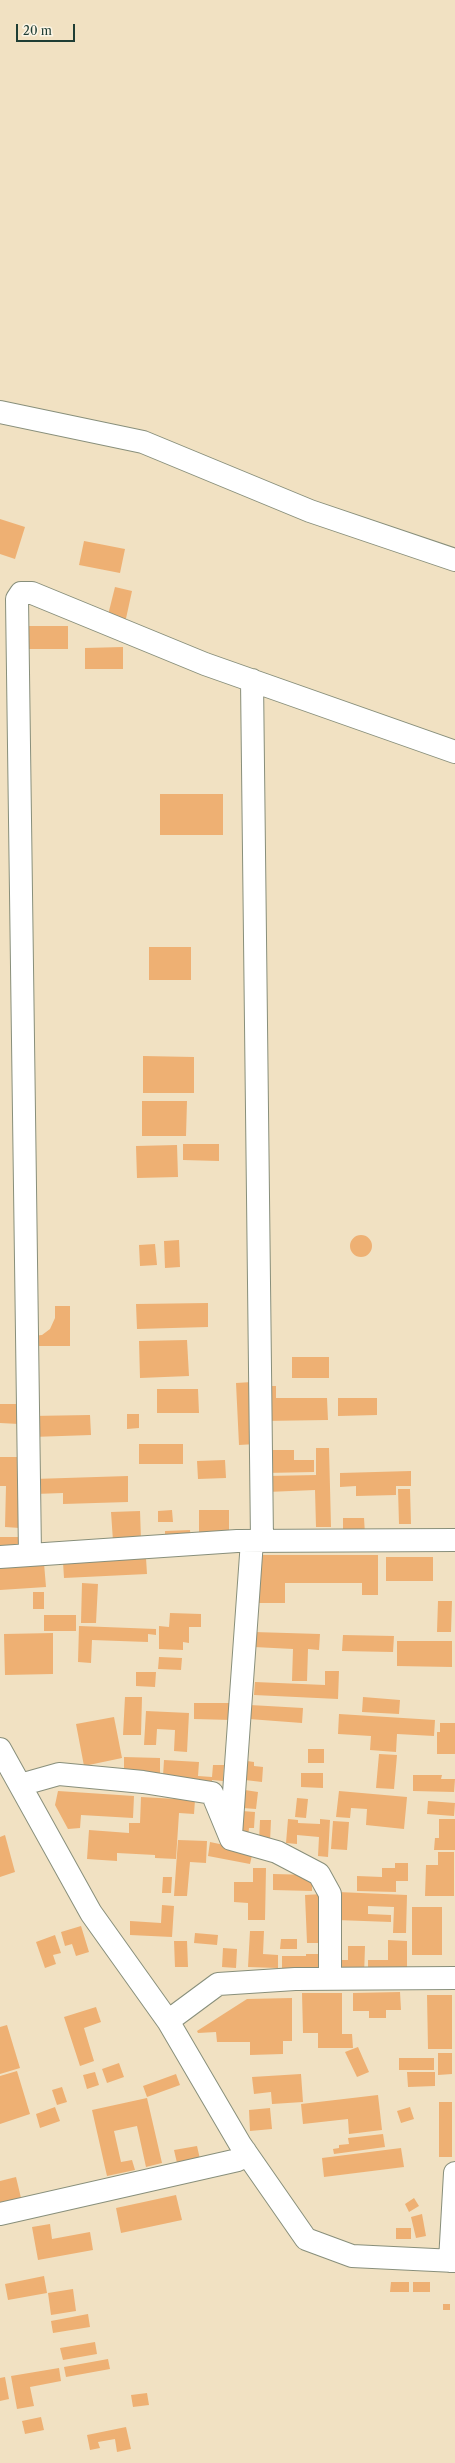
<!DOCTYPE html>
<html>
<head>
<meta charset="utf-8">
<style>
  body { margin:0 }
  #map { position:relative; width:455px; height:2463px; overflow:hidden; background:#f1e1c2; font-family:"Libre Caslon Text",serif }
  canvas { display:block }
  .scale { position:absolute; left:16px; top:24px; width:59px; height:18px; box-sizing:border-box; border:2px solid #1f3d34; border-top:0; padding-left:5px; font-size:12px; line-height:14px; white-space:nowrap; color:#1f3d34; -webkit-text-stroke:3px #fcf5e5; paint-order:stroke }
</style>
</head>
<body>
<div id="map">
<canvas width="455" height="2463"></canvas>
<div class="scale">20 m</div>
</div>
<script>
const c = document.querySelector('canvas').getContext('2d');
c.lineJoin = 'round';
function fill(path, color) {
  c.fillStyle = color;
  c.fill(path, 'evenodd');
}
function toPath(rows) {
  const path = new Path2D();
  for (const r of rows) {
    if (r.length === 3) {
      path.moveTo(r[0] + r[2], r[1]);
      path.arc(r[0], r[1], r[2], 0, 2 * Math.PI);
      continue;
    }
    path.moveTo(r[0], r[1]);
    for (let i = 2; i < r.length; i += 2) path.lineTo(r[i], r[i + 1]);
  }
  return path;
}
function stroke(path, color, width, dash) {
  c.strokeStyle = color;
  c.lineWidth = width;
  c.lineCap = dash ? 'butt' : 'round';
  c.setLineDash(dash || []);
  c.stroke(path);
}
fill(toPath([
  [0,519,25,527,15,559,0,554],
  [84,541,125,549,120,573,79,565],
  [115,587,132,591,125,623,107,619],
  [25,626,68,626,68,649,25,649],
  [123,647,123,669,85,669,85,648],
  [160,794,223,794,223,835,160,835],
  [149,947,191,947,191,980,149,980],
  [143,1056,194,1057,194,1093,143,1093],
  [142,1101,187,1101,186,1136,142,1136],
  [183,1144,219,1144,219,1161,183,1160],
  [177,1145,178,1177,137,1178,136,1146],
  [361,1246,11],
  [179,1240,180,1267,165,1268,164,1241],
  [155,1244,157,1265,140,1266,139,1245],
  [208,1303,208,1327,137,1329,136,1304],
  [55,1306,70,1306,70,1346,32,1346,32,1336,42,1335,50,1329,55,1318],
  [187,1340,189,1376,140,1378,139,1341],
  [292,1357,329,1357,329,1378,292,1378],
  [252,1382,256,1444,239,1445,236,1383],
  [262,1386,276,1386,276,1398,327,1398,328,1420,262,1421],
  [157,1389,198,1389,199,1413,157,1413],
  [338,1398,377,1398,377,1415,338,1416],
  [0,1404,20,1404,19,1424,0,1423],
  [127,1414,139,1414,139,1428,127,1429],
  [90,1415,91,1435,32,1437,31,1416],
  [139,1444,183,1444,183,1464,139,1464],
  [316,1448,329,1448,331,1527,316,1527,315,1490,267,1492,267,1476,316,1475],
  [266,1450,294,1450,294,1460,314,1460,314,1472,266,1473],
  [0,1457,21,1457,20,1528,5,1527,6,1486,0,1486],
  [225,1460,226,1478,198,1479,197,1461],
  [411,1471,411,1486,396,1486,396,1495,356,1496,356,1486,340,1487,340,1473],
  [128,1476,128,1502,63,1504,63,1493,35,1494,34,1479],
  [398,1489,410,1489,411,1524,399,1524],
  [172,1510,173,1522,158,1522,158,1511],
  [199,1510,229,1510,229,1535,199,1535],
  [140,1511,141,1540,113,1541,111,1512],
  [343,1518,364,1518,365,1534,343,1535],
  [190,1530,191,1542,165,1543,165,1531],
  [0,1537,20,1537,20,1552,0,1552],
  [259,1555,378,1555,378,1595,362,1595,362,1583,285,1583,285,1603,259,1603],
  [386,1557,433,1557,433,1581,386,1581],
  [146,1558,147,1574,64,1578,63,1562],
  [44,1563,46,1587,0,1590,0,1566],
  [82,1583,98,1584,96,1623,81,1623],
  [33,1592,44,1592,44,1609,33,1609],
  [438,1601,452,1601,451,1632,437,1632],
  [170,1613,201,1614,201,1627,189,1627,189,1643,183,1642,183,1650,159,1649,159,1626,169,1627],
  [44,1615,76,1615,76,1631,44,1631],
  [79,1626,156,1629,156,1635,148,1634,148,1642,92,1640,91,1663,78,1662],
  [254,1632,320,1634,319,1650,308,1649,307,1681,292,1681,293,1649,254,1647],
  [53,1633,53,1674,5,1675,4,1634],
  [343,1635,394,1636,393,1652,342,1651],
  [397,1641,452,1641,452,1667,397,1666],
  [159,1657,182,1658,181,1670,158,1669],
  [325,1671,339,1671,338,1699,254,1695,255,1682,325,1685],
  [136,1672,156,1672,155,1687,136,1686],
  [125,1697,142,1697,141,1735,123,1735],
  [363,1697,400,1700,399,1714,362,1712],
  [194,1703,232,1703,232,1720,194,1719],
  [250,1705,303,1708,302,1723,249,1719],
  [146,1711,189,1713,187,1752,174,1751,175,1730,157,1729,156,1745,144,1745],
  [339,1714,435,1720,434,1736,397,1734,396,1752,370,1750,371,1736,338,1734],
  [114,1717,122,1758,84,1766,76,1724],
  [440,1723,455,1723,455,1754,437,1754,437,1732,440,1732],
  [308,1749,324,1749,324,1763,308,1763],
  [379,1754,397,1755,394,1789,376,1788],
  [124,1757,160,1758,160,1776,124,1775],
  [164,1760,199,1762,198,1776,212,1777,213,1765,224,1765,223,1781,212,1780,212,1783,163,1776],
  [247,1761,254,1762,254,1766,263,1767,262,1782,245,1780],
  [301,1773,323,1773,323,1788,301,1787],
  [413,1775,442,1775,441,1779,455,1779,454,1792,413,1791],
  [245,1790,258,1792,256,1809,243,1808],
  [58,1791,134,1796,133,1818,81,1815,80,1828,68,1829,55,1805],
  [339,1791,407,1797,404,1829,366,1825,367,1809,351,1808,350,1818,336,1817],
  [141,1797,195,1800,194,1814,179,1813,176,1859,155,1858,155,1855,117,1853,117,1861,87,1859,89,1830,129,1833,129,1823,140,1823],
  [297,1798,308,1799,306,1818,295,1817],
  [428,1801,455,1803,454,1816,427,1814],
  [242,1811,255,1812,254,1828,249,1828,248,1837,240,1836],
  [288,1819,298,1820,298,1823,320,1824,320,1819,330,1820,328,1857,318,1856,319,1837,297,1835,297,1844,286,1843],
  [439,1819,455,1819,455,1850,434,1850,435,1838,439,1838],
  [260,1820,271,1820,270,1842,259,1841],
  [333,1821,349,1822,347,1850,331,1849],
  [5,1835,15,1872,0,1877,0,1837],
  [178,1840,207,1841,206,1863,190,1862,187,1896,174,1896],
  [210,1842,253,1851,250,1864,208,1856],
  [438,1852,454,1852,454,1896,425,1896,426,1865,438,1865],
  [395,1863,408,1863,408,1881,396,1881,396,1892,357,1891,357,1876,382,1877,382,1868,395,1868],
  [253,1868,266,1868,265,1920,248,1920,248,1903,234,1902,234,1882,253,1882],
  [273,1874,312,1875,312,1891,273,1890],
  [163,1877,172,1877,171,1893,162,1893],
  [338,1892,407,1895,406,1933,393,1933,394,1907,368,1906,368,1914,391,1915,391,1922,337,1920],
  [323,1894,324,1943,307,1943,305,1895],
  [162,1905,174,1906,172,1937,130,1935,130,1921,161,1923],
  [412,1907,442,1907,442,1955,412,1955],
  [81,1926,89,1952,76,1956,72,1944,65,1946,61,1932],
  [250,1931,264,1931,263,1954,278,1955,278,1968,248,1967],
  [195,1933,218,1935,217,1945,194,1943],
  [55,1935,61,1953,53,1955,56,1964,45,1968,36,1942],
  [281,1939,297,1939,297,1949,280,1949],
  [388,1940,407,1941,407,1970,368,1970,368,1960,388,1960],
  [174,1941,187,1941,188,1967,175,1967],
  [348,1946,365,1946,364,1976,339,1975,339,1960,348,1960],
  [223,1948,237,1949,236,1968,222,1967],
  [306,1954,323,1954,322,1969,282,1968,282,1956,306,1956],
  [400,1992,401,2010,386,2010,386,2018,369,2018,369,2011,353,2011,353,1993],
  [302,1993,342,1993,342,2034,352,2034,353,2048,318,2048,318,2033,303,2033],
  [427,1995,452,1995,452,2049,428,2049],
  [292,1998,292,2041,283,2041,283,2054,250,2055,250,2042,217,2042,216,2032,198,2033,197,2031,247,1999],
  [96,2007,101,2022,84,2028,94,2061,80,2066,64,2017],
  [7,2025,20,2068,0,2074,0,2027],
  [358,2047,369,2072,357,2077,345,2052],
  [438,2053,452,2053,452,2074,438,2075],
  [399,2058,434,2058,434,2070,399,2070],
  [119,2063,124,2077,107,2083,102,2069],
  [17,2071,30,2114,0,2124,0,2076],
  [95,2072,99,2085,87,2089,83,2075],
  [407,2072,435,2072,435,2086,408,2087],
  [176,2074,180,2085,147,2097,143,2086],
  [301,2074,303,2102,272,2104,271,2092,254,2094,252,2077],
  [62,2087,67,2102,57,2105,52,2090],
  [378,2095,382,2130,349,2134,348,2119,303,2124,301,2104],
  [147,2098,162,2163,146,2167,137,2126,114,2131,121,2162,132,2160,135,2170,107,2176,92,2110],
  [439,2102,452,2102,452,2157,439,2157],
  [55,2107,60,2121,40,2128,36,2114],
  [410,2107,414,2119,401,2123,397,2111],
  [270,2108,272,2129,250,2131,249,2110],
  [383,2134,385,2147,334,2154,333,2149,339,2148,339,2145,349,2144,348,2138],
  [197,2146,200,2159,177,2163,174,2150],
  [401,2148,404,2167,324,2177,322,2158],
  [16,2177,21,2198,0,2203,0,2181],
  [176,2195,182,2220,121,2233,116,2208],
  [414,2198,419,2206,409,2212,405,2204],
  [422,2214,426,2236,416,2238,411,2217],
  [50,2224,52,2239,90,2232,93,2250,38,2260,32,2227],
  [396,2228,411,2228,411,2239,396,2239],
  [44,2276,47,2293,8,2300,5,2284],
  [391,2282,409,2282,409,2292,390,2292],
  [413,2282,430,2282,430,2292,413,2292],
  [73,2289,76,2311,51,2315,48,2293],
  [443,2304,450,2304,450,2310,443,2310],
  [88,2314,90,2327,53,2333,51,2321],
  [95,2342,97,2354,63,2360,60,2348],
  [108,2359,110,2369,66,2377,64,2367],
  [59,2368,61,2381,30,2387,34,2406,17,2409,11,2376],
  [5,2377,9,2399,0,2401,0,2378],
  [147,2393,149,2405,133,2407,131,2395],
  [41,2417,44,2430,25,2434,22,2421],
  [126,2427,131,2449,117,2452,115,2439,98,2442,100,2448,90,2450,87,2435]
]), '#eeb073');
const minor = toPath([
  [0,412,143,442,310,511,455,560],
  [252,680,262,1541],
  [30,1555,17,599,21,593,32,593,205,664,455,752],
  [0,1557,237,1541,455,1540],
  [0,1749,91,1913,168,2021,240,2144,306,2239,352,2256,455,2261],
  [20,1785,59,1774,143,1782,212,1793,231,1839,277,1852,319,1874,330,1894,330,1979],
  [231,1835,252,1541],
  [168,2021,218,1984,295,1979,455,1978],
  [0,2214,238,2160,245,2151],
  [450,2261,455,2173]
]);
stroke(minor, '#888f7b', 24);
stroke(minor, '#fff', 22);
</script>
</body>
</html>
